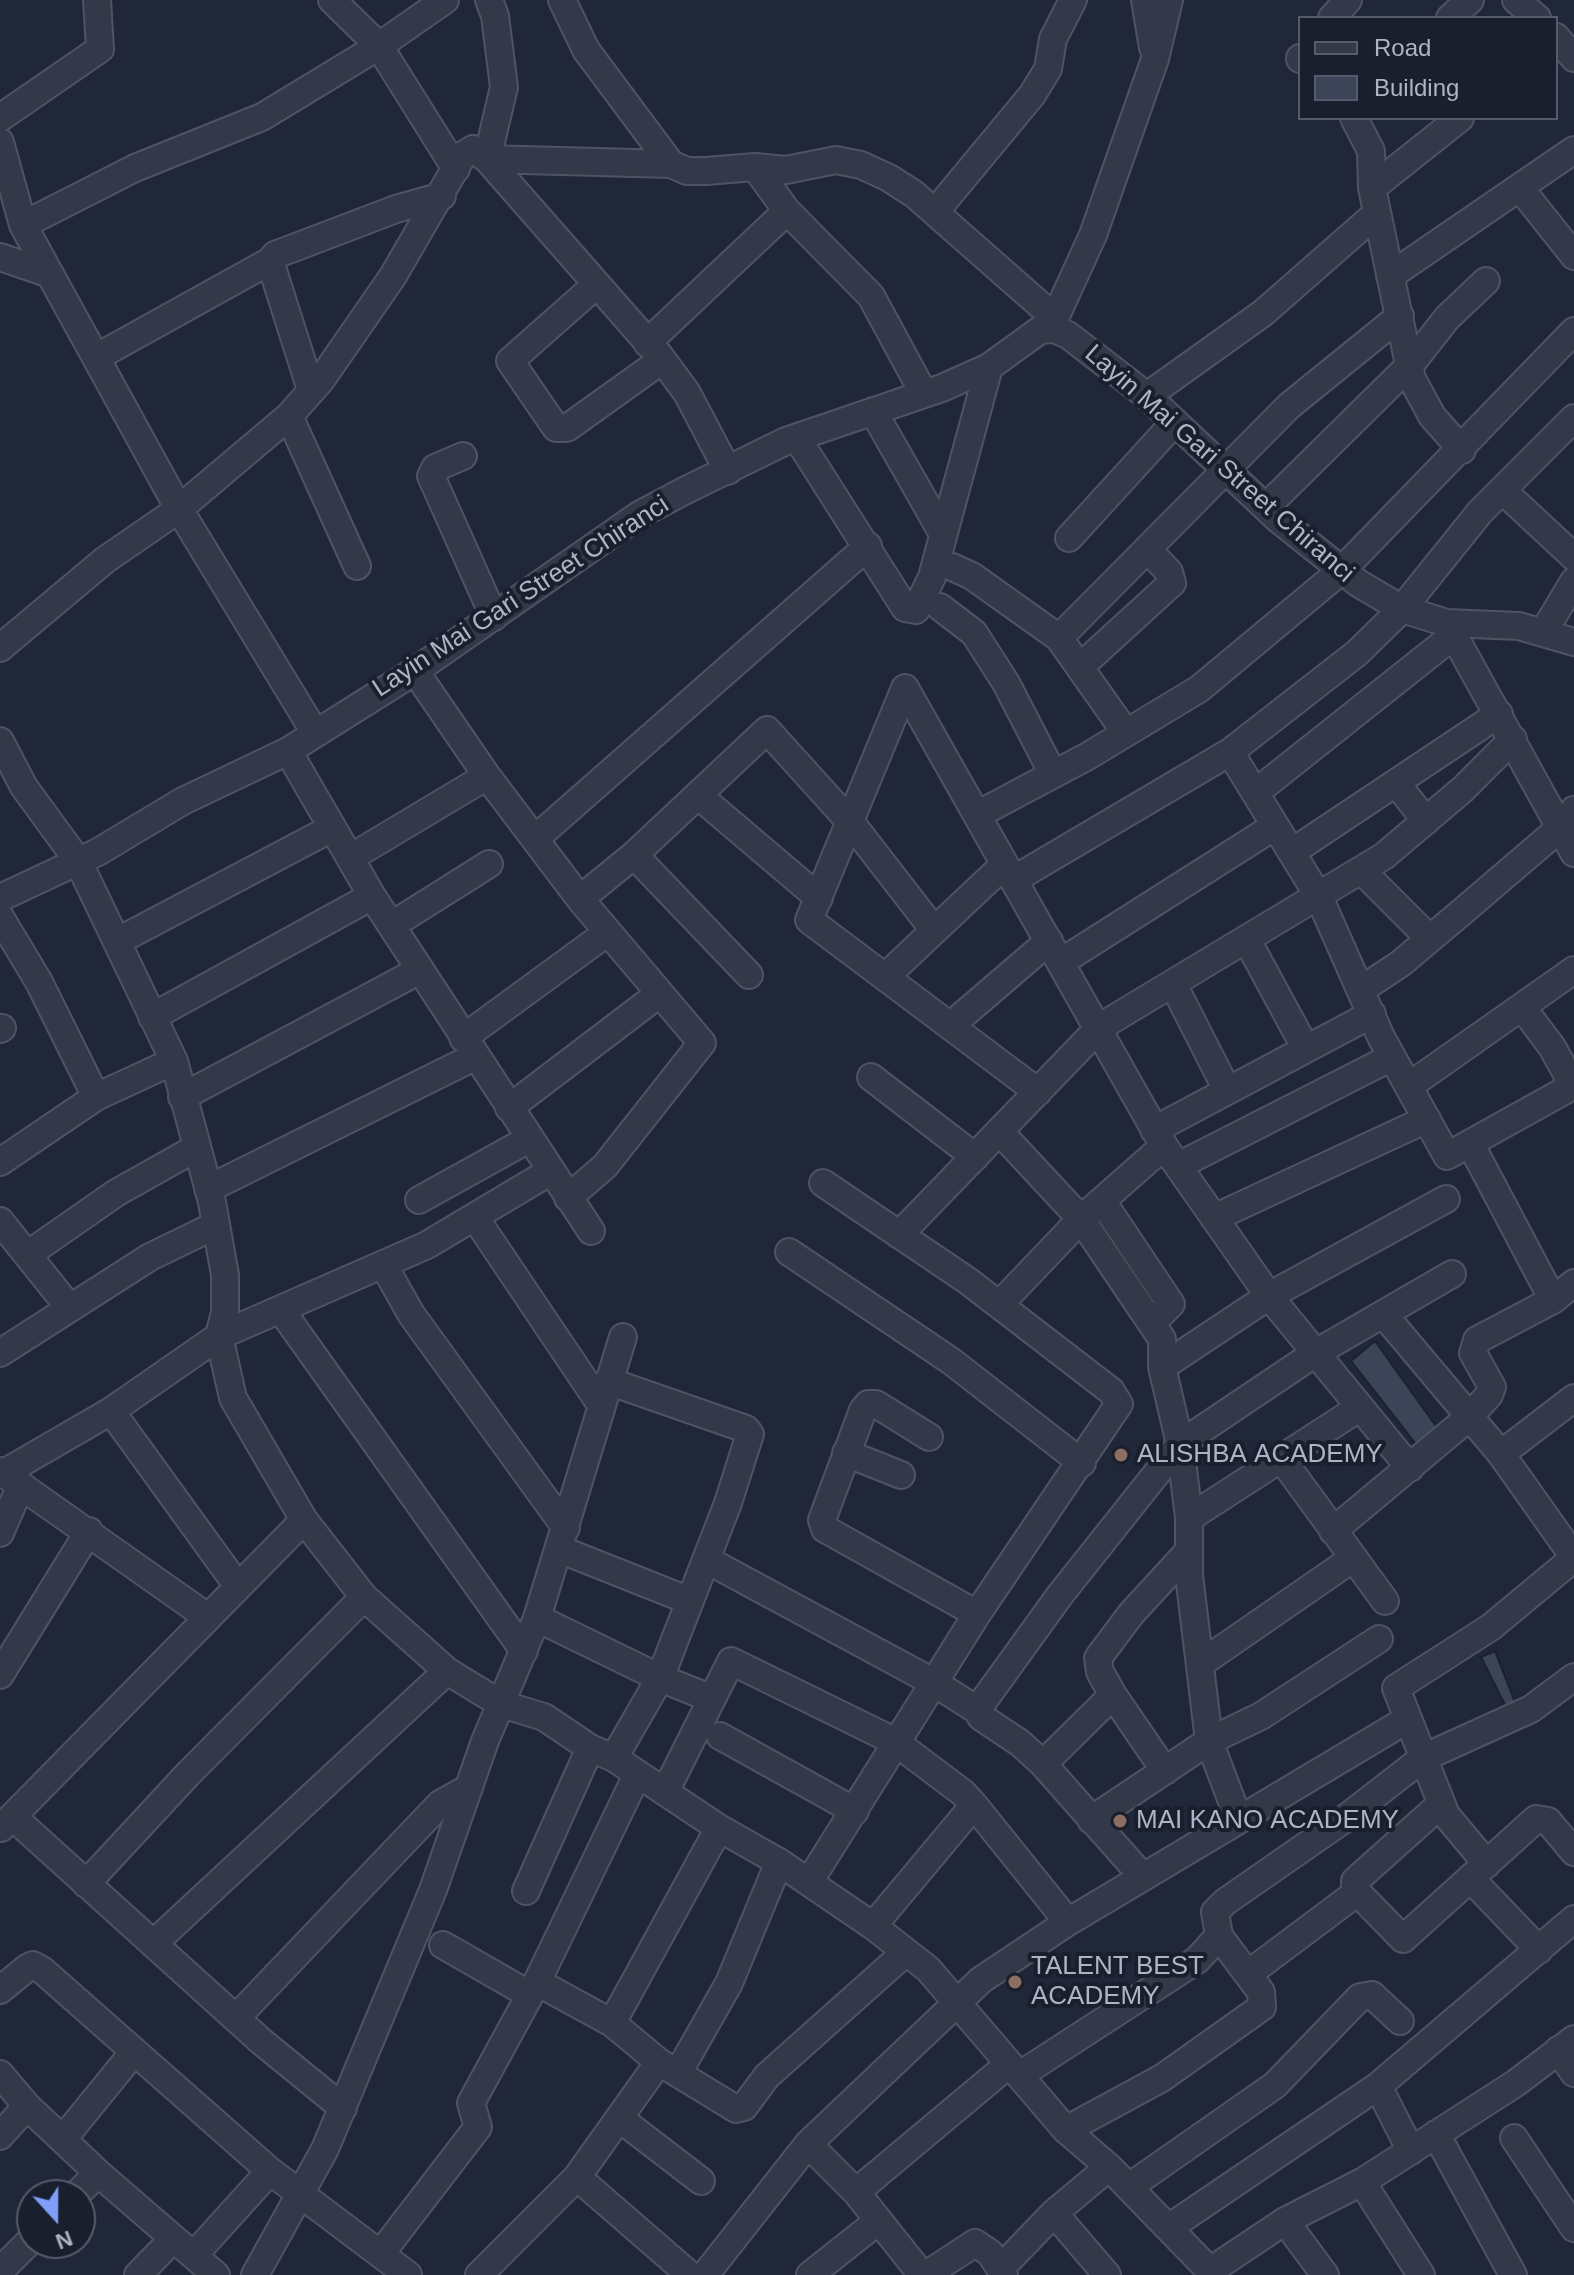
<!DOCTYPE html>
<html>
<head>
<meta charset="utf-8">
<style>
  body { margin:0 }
  #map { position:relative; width:1574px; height:2275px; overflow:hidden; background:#202738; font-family:Arial,sans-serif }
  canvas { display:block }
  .legend { position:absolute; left:1298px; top:16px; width:260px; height:104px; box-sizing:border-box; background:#191f2d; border:2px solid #555b6a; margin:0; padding:10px 14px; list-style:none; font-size:24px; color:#aeb4c5 }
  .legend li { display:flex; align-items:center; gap:16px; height:40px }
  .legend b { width:40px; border:2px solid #555b6a }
  .north { position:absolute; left:16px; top:2179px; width:80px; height:80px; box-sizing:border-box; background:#191f2d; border:2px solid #555b6a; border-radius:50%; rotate:159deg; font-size:22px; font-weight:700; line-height:32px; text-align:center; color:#aeb4c5 }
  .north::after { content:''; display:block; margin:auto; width:28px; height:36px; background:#809df8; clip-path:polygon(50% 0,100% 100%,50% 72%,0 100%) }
</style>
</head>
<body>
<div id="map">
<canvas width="1574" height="2275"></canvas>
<ul class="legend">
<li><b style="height:10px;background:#343949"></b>Road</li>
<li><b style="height:22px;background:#3c4458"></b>Building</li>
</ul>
<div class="north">N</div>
</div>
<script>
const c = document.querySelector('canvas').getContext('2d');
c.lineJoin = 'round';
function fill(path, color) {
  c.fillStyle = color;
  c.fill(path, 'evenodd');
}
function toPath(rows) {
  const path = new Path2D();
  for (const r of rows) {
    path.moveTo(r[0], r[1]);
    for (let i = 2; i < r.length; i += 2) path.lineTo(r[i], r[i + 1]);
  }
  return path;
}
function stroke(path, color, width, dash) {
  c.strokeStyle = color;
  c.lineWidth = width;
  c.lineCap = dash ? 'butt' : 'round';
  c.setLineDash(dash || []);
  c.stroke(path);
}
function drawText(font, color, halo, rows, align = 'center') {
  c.font = font + ' Arial,sans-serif';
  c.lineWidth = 8;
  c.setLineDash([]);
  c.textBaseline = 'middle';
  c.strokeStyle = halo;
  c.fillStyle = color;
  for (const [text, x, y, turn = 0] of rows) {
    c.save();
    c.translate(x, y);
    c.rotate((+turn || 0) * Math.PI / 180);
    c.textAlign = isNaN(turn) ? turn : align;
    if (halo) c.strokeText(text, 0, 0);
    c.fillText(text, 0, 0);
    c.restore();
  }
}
const building = toPath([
  [1375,1341,1443,1436,1419,1448,1351,1361,1375,1341],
  [1495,1651,1516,1705,1507,1709,1481,1657,1495,1651]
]);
fill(building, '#3c4458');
stroke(building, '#1b212f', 2);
const street = toPath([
  [332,0,379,46,456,169],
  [489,0,495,16,504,87,487,159,671,164],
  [562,0,586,50,671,164,687,171,706,171,755,167,786,170,836,160,861,165,889,178,914,194,1055,318],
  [1145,0,1153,48],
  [1516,0,1537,18],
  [1332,18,1348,0],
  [1450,18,1470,0],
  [1556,37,1574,58],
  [1300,58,1300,59],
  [0,118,100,49,97,0],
  [1354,118,1371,151,1372,188,1412,379,1432,416,1462,450],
  [0,142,23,225,179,509,314,731],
  [755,167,787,211,871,296,924,394],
  [1372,188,1460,118],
  [1520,188,1574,256],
  [935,212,1032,95,1048,69,1053,39,1073,0],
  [23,225,135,168,262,117,379,46,445,0],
  [0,257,50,274],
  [1390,276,1574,150],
  [596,285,510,361,556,428,567,428,662,360],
  [1054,329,1055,318,1093,235,1155,59,1169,0],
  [647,343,787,211],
  [97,357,270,261],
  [311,390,270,261,275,255,396,209,442,196],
  [1147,396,1263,313,1377,213],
  [873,411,943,534],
  [289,416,357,566],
  [797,438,905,608,916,610,932,577,989,367],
  [463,456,435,468,431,476,494,617],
  [1502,490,1574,557],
  [1266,507,1411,364,1447,318,1486,281],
  [1069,538,1175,422],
  [952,567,972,576,1059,638,1126,733],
  [940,607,974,633,1006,683,1053,774],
  [1447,623,1574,853],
  [1543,633,1574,581],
  [1059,638,1289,406,1400,316],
  [0,648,105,560,179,509,289,416,321,380,393,276,463,155,473,149,487,159,659,355,687,393,728,471],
  [1080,667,1172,583,1169,572,1148,550],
  [415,671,487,776,580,899,702,1043,605,1166,568,1198],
  [905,688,1164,1146,1269,1296,1410,1468],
  [905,688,809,920,1038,1092],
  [0,741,24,787,78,861,174,1061,212,1202,225,1275,225,1312,219,1336,233,1398,304,1520,364,1597,447,1671,501,1704,544,1717,590,1748,614,1758,719,1828,779,1862,873,1926,928,1969,1066,2130,1109,2167,1214,2275],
  [288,751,372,896,591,1231],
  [1230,752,1319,897,1381,1037,1447,1156,1573,1086],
  [1396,783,1426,821],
  [1255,793,1454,635],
  [699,796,819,898],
  [977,815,1088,756,1199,689,1342,570,1574,331],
  [536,838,868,546],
  [1292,852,1499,714],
  [634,855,749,975],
  [350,858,487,776],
  [1362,871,1430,939],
  [1013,880,1230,752,1357,653,1402,609,1480,512,1574,418],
  [0,898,98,852,183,801,288,751,415,671,639,515,684,491,786,441,942,388,989,367,1040,330,1054,329,1068,335,1147,396,1278,519,1358,583,1402,609,1447,623,1519,626,1574,642],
  [580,899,634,855,767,730,852,824,934,930],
  [0,917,39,982,96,1097],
  [392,925,489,864],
  [1247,940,1306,1049],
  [118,941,332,828],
  [1061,962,1275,826],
  [885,977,1004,865],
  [1173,984,1227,1090],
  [1362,989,1400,964,1463,911,1560,828,1574,810],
  [1522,1007,1552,1047,1574,1087],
  [152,1017,372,896],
  [950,1026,1049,941],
  [0,1029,2,1028],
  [463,1038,608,932],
  [871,1077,975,1157],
  [1409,1086,1574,970],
  [182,1097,420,970],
  [509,1108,659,994],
  [1154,1130,1372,1014],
  [1000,1132,1081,1219,1162,1339,1162,1367,1180,1444,1189,1518,1189,1575,1209,1741,1239,1820],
  [1471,1145,1553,1300],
  [0,1162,96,1097,174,1061],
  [1178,1166,1392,1057],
  [208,1189,474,1057],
  [419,1200,529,1139],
  [1102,1201,1171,1304,1152,1323],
  [1214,1218,1427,1119],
  [476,1219,601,1405],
  [0,1221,69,1307],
  [899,1235,1100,1027,1384,856,1463,789,1513,739],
  [789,1252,951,1361,1082,1463],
  [27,1255,116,1193,196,1148],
  [383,1264,411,1314,566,1528],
  [999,1305,1081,1219,1164,1146],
  [281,1310,524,1651],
  [1385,1316,1501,1454,1574,1557],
  [0,1353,150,1257,216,1225],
  [1162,1367,1269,1296,1446,1199],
  [608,1381,746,1429,750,1434,728,1503,660,1678,614,1758],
  [111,1411,237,1585],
  [929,1437,876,1404,868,1404,863,1410,822,1520,825,1529,977,1614],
  [846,1453,901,1475],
  [1501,1454,1574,1398],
  [1281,1458,1385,1601],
  [0,1471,206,1616],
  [4,1473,111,1411,219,1336,427,1245,551,1171],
  [1189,1518,1359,1408],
  [1333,1531,1468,1418,1489,1395,1492,1387,1473,1353,1477,1340,1553,1300,1574,1283],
  [0,1533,21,1485],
  [559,1549,690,1601],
  [707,1560,933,1682,977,1710,981,1717,1020,1743,1043,1764,1143,1877],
  [537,1618,660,1678,710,1698],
  [1200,1664,1352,1559],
  [0,1675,89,1531],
  [977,1710,1060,1595,1180,1444,1314,1354,1452,1274],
  [720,1736,855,1811],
  [1043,1764,1113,1695],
  [1165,1771,1113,1695,1100,1672,1098,1658,1131,1614,1187,1553],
  [665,1792,731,1661,894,1741,963,1793,974,1805],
  [13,1817,262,2042,343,2108],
  [1091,1820,1209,1741,1261,1716,1379,1639],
  [1,1828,304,1520],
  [1487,1864,1446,1815,1396,1688,1491,1627,1574,1558],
  [1470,1878,1539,1950],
  [809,1882,977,1614,1119,1404,1111,1391,968,1281,823,1183],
  [86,1884,188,1774,364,1597],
  [526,1891,590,1748],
  [1355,1894,1359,1894,1403,1939,1536,1819,1548,1821,1574,1852],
  [1355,1894,1355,1881,1441,1804],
  [873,1926,974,1805,1068,1922],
  [153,1944,447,1671],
  [443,1945,530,1995],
  [1248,1974,1355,1894],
  [537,1982,612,2023,659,2062,736,2109,744,2107,767,2076,906,1952],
  [0,1990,27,1968,33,1965,42,1970,270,2171,408,2275],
  [236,2018,440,1804,469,1788],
  [612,2023,719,1828],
  [1558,2050,1574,2073],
  [678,2073,729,1983,779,1862],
  [0,2074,27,2106,98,2173,216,2275],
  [1020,2075,1197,1960,1219,1936],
  [1378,2086,1411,2151],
  [619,2118,701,2181],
  [1066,2130,1162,2078,1262,2007,1261,1992,1219,1936,1215,1912,1225,1902,1343,1820,1423,1758,1531,1709,1574,1677],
  [1436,2134,1513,2275],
  [0,2136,27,2106],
  [1514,2138,1574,2228],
  [63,2139,133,2053],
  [808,2144,856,2192,922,2275],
  [577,2177,690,2275],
  [1362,2182,1421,2275],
  [1129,2187,1275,2085,1360,1997,1372,1995,1400,2021],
  [856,2192,1009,2064],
  [76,2195,98,2173],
  [1054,2213,1107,2275],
  [1285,2221,1325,2275],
  [1170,2227,1378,2086,1574,1919],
  [382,2252,478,2127,471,2103,537,1982,637,1775],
  [194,2255,270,2171],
  [1000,2269,1054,2213,1109,2167],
  [0,2271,32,2239],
  [1210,2271,1285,2221,1362,2182,1516,2083,1574,2039],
  [138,2275,173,2239],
  [255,2275,325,2149,433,1890,485,1741,537,1618,623,1337],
  [479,2275,577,2177,659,2062],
  [705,2275,808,2144,981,1980,1068,1922,1408,1719],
  [810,2275,877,2222],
  [926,2275,975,2243,990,2253,1004,2275]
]);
stroke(street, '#4e5463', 30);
stroke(street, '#343949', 26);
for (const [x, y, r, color] of [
  [1121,1455,8,"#8d6e63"],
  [1120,1821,8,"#8d6e63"],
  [1015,1982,8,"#8d6e63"]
]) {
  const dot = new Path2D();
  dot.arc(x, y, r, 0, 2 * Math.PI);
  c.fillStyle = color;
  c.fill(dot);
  stroke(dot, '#191f2d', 3);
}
drawText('26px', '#aeb4c5', '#191f2d', [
  ["Layin Mai Gari Street Chiranci",1219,464,41],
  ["Layin Mai Gari Street Chiranci",521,597,-33]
]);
drawText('26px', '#aeb4c5', '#191f2d', [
  ["ALISHBA ACADEMY",1137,1455],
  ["MAI KANO ACADEMY",1136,1821],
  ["TALENT BEST",1031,1967],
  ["ACADEMY",1031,1997]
], 'left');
</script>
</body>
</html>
